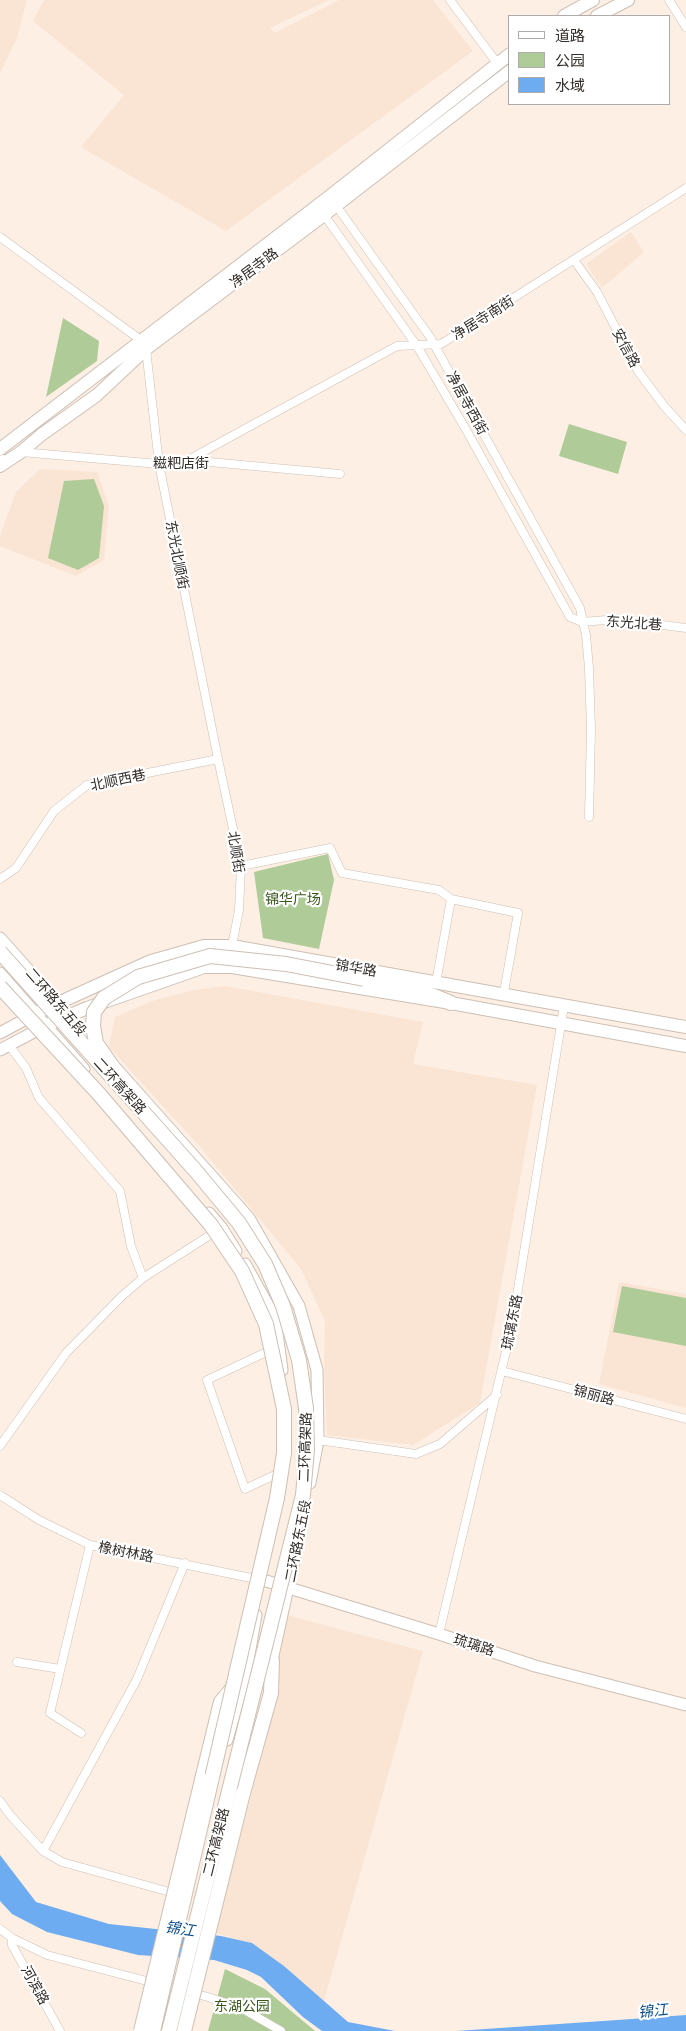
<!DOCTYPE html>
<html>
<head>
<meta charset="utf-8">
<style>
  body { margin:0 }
  #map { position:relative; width:686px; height:2031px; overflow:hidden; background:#feefe4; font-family:Barlow,"Noto Sans SC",sans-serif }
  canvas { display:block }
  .legend { position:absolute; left:508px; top:15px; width:162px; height:90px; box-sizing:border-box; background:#fff; border:1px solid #aeabaa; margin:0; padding:6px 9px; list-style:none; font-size:15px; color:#342e2a }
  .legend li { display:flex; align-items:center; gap:10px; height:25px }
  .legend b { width:25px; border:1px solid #aeabaa }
</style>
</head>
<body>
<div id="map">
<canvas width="686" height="2031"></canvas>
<ul class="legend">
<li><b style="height:6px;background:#fff"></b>道路</li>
<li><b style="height:14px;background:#afcb98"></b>公园</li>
<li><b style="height:14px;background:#6dacf1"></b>水域</li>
</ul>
</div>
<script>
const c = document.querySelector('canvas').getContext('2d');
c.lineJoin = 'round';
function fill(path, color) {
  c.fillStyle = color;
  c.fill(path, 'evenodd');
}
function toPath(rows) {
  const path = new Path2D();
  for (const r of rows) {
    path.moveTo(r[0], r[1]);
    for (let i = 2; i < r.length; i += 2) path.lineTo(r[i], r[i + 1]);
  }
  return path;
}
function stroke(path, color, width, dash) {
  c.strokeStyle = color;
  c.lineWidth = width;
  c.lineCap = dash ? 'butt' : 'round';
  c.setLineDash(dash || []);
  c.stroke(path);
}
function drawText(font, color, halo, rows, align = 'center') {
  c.font = font + ' Barlow,"Noto Sans SC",sans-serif';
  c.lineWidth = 4.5;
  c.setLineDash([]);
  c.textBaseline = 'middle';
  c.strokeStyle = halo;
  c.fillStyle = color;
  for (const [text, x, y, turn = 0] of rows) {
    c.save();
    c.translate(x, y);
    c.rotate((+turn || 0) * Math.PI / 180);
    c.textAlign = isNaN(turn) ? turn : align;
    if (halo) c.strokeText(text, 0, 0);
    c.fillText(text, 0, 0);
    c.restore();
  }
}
fill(toPath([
  [0,0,27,0,17,38,0,73],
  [44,0,329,0,270,28,275,33,339,0,433,0,473,51,226,231,81,147,124,95,33,21],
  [631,232,644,252,602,288,586,264],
  [40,469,97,472,109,506,104,560,76,576,0,546,0,536,16,492],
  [225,986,423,1022,413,1064,537,1085,480,1403,413,1445,327,1435,324,1373,325,1321,301,1269,201,1148,109,1047,115,1017,155,1000,193,990],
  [619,1282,686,1294,686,1408,599,1384],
  [286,1615,423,1651,324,2001,284,1966,252,1943,215,1933,280,1686,275,1662]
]), '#fae4d4');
fill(toPath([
  [63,318,99,341,97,361,46,397],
  [569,424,627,442,618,474,559,456],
  [94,479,104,506,99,558,78,570,48,558,64,481],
  [328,854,334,880,319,949,263,938,254,872],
  [622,1286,686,1298,686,1346,613,1332],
  [225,1969,265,1989,315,2031,208,2031]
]), '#afcb98');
fill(toPath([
  [0,1855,36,1902,109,1924,221,1936,252,1943,284,1966,348,2022,395,2031,322,2031,303,2017,261,1977,247,1970,214,1960,138,1955,47,1932,12,1914,0,1901],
  [686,2015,686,2031,456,2031,632,2019]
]), '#6dacf1');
const street = toPath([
  [450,0,497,63],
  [669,0,686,27],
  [335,204,430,337,580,608,586,635,589,668,591,729,589,817],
  [322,212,417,346,468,433,570,617,582,622,618,619,686,628],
  [0,237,142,341],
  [574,260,597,292,638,371,664,406,686,430],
  [146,349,159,464,218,759,241,866,239,910,232,946],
  [21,452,159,464,188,460,340,474],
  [188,460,397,346,441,344,686,188],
  [241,866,330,848,342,873,439,890,451,899],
  [0,879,16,868,54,811,87,785,218,759],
  [436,983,451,899,518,913,504,992],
  [9,1045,26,1068,39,1098,120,1191,131,1246,143,1278],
  [275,1348,207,1380,245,1489,281,1472],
  [502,1371,686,1419],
  [318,1440,416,1454,440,1444,497,1395],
  [0,1446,66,1353,122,1296,143,1278,218,1230],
  [0,1495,39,1520,90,1545,261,1580],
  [439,1634,512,1326,564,1006],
  [17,1662,60,1669],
  [81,1733,50,1713,90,1545],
  [0,1801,10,1815,43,1851,62,1862,177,1894],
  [43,1851,137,1679,185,1563],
  [0,1929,12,1938,47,1955,208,1997,243,2009,281,2031],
  [12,1938,12,1945,60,2031]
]);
const secondary = toPath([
  [0,938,249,1218,299,1306,317,1370,318,1440,310,1483],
  [0,973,84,1069],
  [0,1033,35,1014],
  [0,1050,45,1026],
  [209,1213,221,1227,236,1251],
  [245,1264,275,1318,282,1370],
  [263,1580,439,1634,535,1666,686,1705],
  [268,1668,272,1660,298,1542],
  [227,1740,246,1672,256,1615],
  [234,1803,243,1760]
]);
const primary = toPath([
  [564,16,593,0],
  [597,16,628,0],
  [0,449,330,196,510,54],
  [0,466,21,452,41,435,97,395,146,349,324,215,510,71],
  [36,1013,151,961,204,946,232,946,686,1027],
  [47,1025,87,1008,204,967,232,967,451,1003,686,1046]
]);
const highway = toPath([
  [0,464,3,462],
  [364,979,414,988,451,1003],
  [202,1780,221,1702,246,1672],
  [243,1793,271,1693,272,1660]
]);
stroke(street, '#cdbfb4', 9);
stroke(secondary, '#cdbfb4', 13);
stroke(primary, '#cdbfb4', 14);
stroke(highway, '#cdbfb4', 16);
stroke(street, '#fff', 8);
stroke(secondary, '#fff', 11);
stroke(primary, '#fff', 12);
stroke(highway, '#fff', 14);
const highwayBridge = toPath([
  [0,952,195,1170,239,1223,265,1264,283,1306,299,1360,306,1408,307,1450,303,1495,169,2031],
  [0,987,99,1094,211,1225,242,1271,266,1324,284,1409,284,1453,277,1498,153,2031],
  [112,1066,96,1043,93,1026,94,1012,104,998,138,977,210,956,286,964,364,979],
  [141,2031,202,1780],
  [184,2031,243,1793]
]);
stroke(highwayBridge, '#cdbfb4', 16, []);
stroke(highwayBridge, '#fff', 14);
drawText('14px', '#342e2a', '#fff', [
  ["净居寺路",254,268,-37],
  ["净居寺南街",483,318,-32],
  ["安信路",626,348,62],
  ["净居寺西街",467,403,61],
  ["糍粑店街",181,463],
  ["东光北顺街",177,555,79],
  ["东光北巷",634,623,4],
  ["北顺西巷",118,780,-12],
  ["北顺街",236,852,81],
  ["锦华路",356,968,10],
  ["二环路东五段",56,1002,49],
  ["二环高架路",120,1086,48],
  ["琉璃东路",512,1322,-79],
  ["锦丽路",594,1395,15],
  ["二环高架路",305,1447,-88],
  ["二环路东五段",298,1541,-79],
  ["橡树林路",126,1552,11],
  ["琉璃路",474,1645,18],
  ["二环高架路",216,1842,-76],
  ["河滨路",35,1985,61]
]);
drawText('14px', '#3b571e', '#fff', [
  ["锦华广场",293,899],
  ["东湖公园",242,2006]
]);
drawText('italic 15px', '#0a4e8d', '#fff', [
  ["锦江",180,1929,8],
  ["锦江",653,2011,-6]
]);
</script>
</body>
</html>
